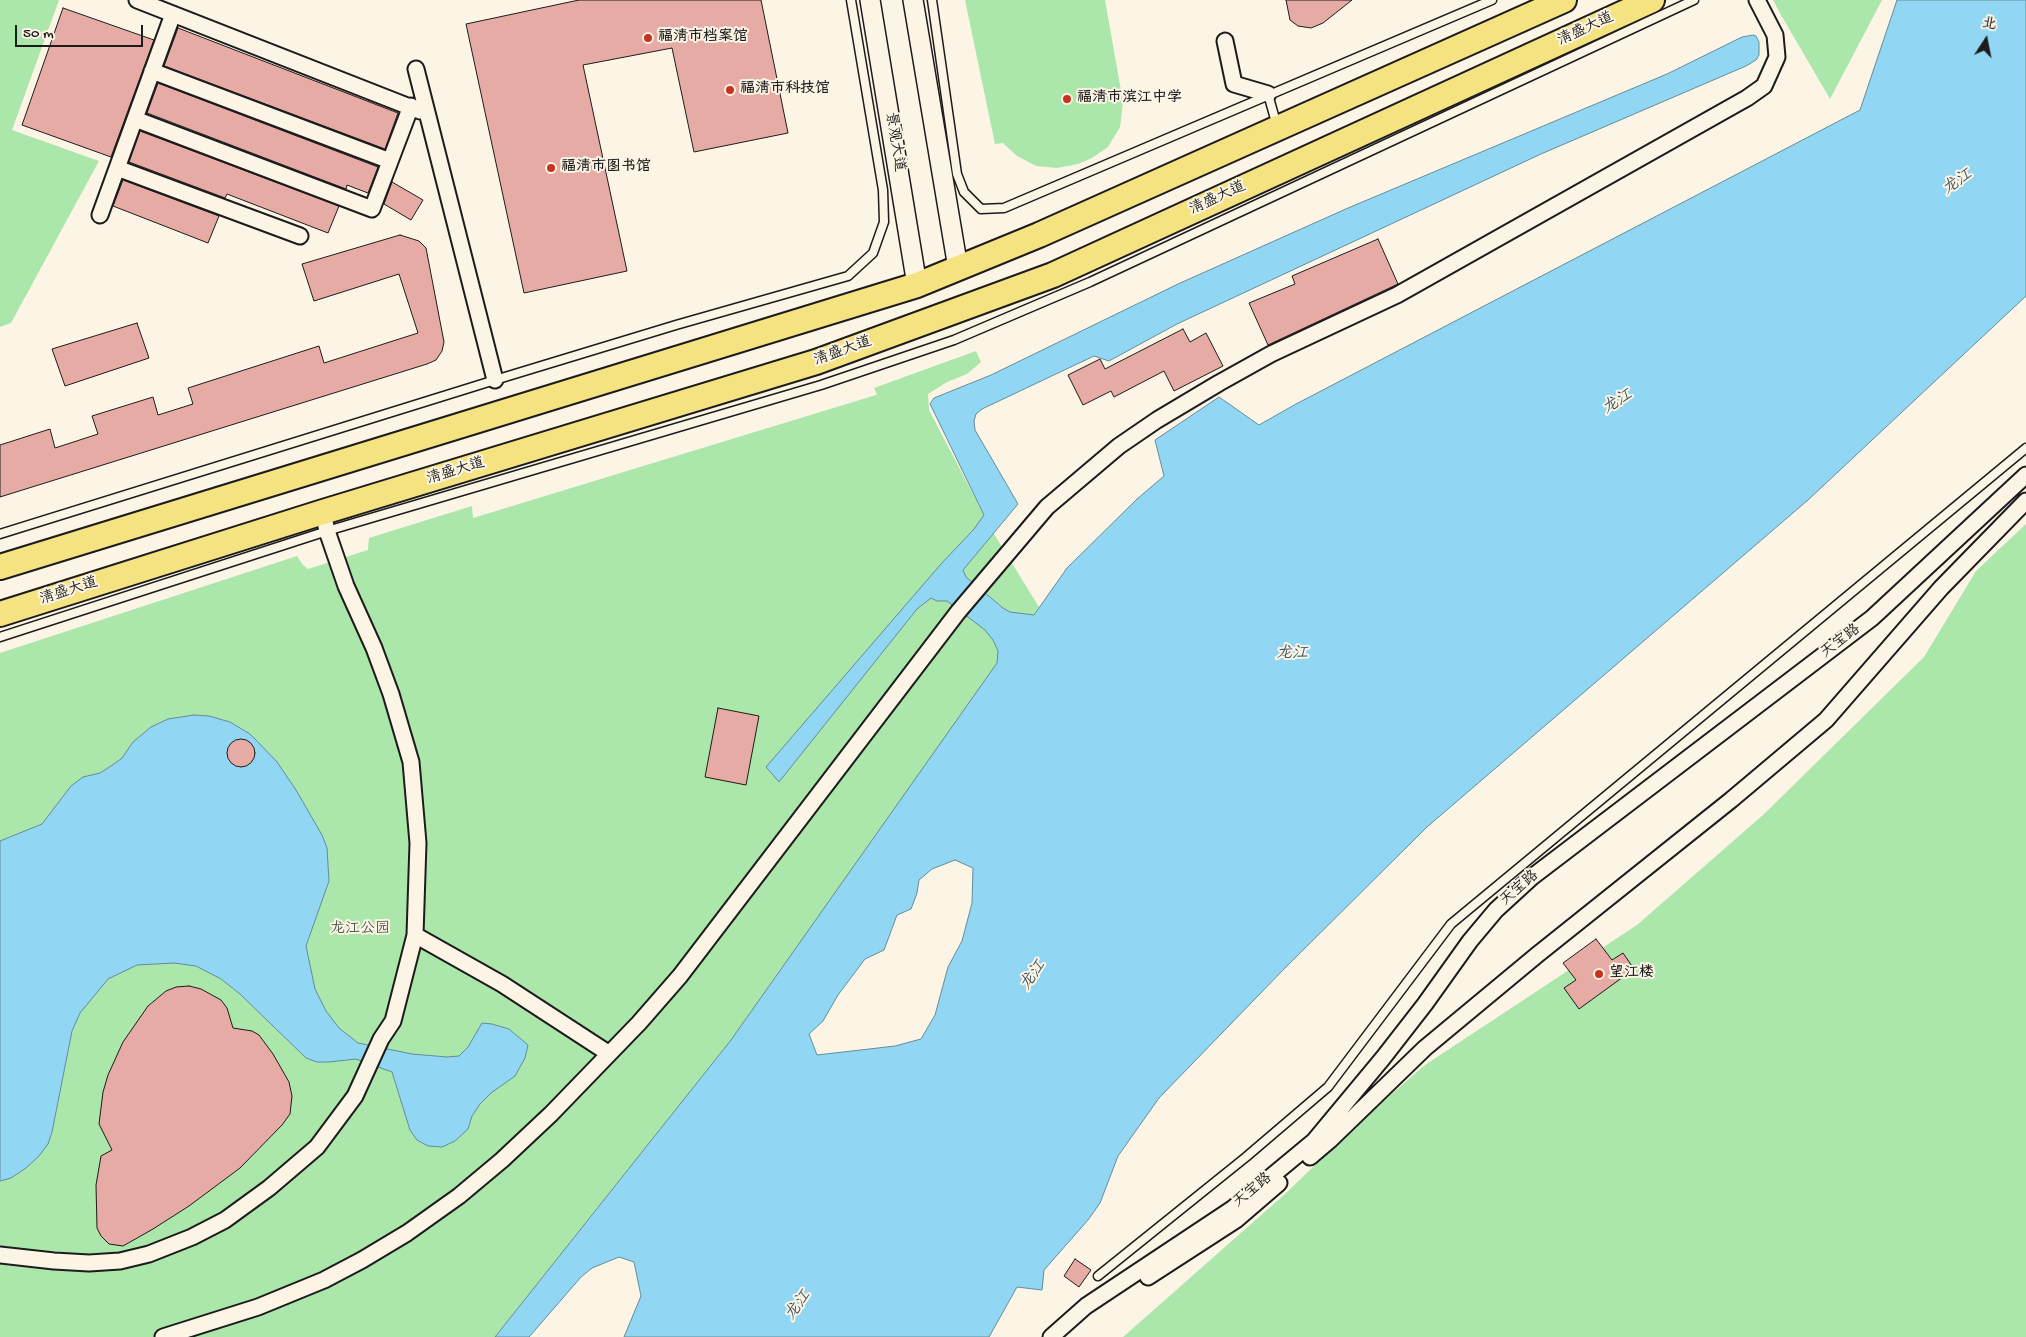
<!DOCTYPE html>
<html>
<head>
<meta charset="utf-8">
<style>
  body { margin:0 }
  #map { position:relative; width:2026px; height:1337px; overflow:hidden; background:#fcf5e5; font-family:"Gochi Hand","LXGW WenKai TC",sans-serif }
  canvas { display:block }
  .north { position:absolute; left:1961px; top:15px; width:50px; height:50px; -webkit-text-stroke:4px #fcf5e5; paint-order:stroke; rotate:11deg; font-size:14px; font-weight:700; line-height:20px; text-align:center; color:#1c1c1c }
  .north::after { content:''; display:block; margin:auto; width:18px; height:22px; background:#1c1c1c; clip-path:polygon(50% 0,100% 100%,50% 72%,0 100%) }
  .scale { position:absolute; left:15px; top:25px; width:128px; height:22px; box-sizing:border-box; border:2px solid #1c1c1c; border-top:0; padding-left:6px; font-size:15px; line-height:18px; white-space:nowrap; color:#1c1c1c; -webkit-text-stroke:4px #fcf5e5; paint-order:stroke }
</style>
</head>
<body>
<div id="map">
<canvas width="2026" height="1337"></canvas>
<div class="north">北</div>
<div class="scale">50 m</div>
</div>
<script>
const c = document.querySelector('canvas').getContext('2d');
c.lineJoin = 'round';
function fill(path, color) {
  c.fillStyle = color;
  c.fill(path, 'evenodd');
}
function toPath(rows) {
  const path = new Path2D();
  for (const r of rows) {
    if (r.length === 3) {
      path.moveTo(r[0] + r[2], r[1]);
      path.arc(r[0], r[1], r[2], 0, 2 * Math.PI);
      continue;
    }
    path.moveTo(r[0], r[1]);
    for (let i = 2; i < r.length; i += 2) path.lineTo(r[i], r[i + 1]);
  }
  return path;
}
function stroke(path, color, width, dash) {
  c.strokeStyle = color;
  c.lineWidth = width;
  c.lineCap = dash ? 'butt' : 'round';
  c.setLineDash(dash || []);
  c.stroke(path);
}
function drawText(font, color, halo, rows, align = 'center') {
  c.font = font + ' "Gochi Hand","LXGW WenKai TC",sans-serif';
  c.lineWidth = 4;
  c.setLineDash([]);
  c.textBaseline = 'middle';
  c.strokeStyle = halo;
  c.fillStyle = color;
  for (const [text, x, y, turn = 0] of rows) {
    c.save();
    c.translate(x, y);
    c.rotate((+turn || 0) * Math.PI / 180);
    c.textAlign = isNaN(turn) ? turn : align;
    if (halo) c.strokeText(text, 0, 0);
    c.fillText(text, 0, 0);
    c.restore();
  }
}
fill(toPath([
  [0,0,59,0,12,130,99,161,11,323,0,327],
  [965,0,1105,0,1123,102,1120,127,1108,147,1092,158,1078,164,1057,168,1036,166,1017,156,1003,143,995,144],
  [1773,0,1882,0,1830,99,1781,15],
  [976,351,981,362,967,374,947,382,928,394,929,410,994,534,1039,607,731,1040,495,1337,0,1337,0,653,297,556,303,565,308,569,368,550,369,538,472,506,473,518,876,395,877,394,874,388],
  [2026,524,2026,1337,1123,1337,1285,1194,1365,1117,1425,1065,1637,925,1763,815,1924,657,1976,571]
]), '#abe6ab');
const water = toPath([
  [1897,0,2026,0,2026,296,1808,500,1427,827,1285,968,1159,1098,1118,1156,1100,1203,1088,1220,1044,1270,1042,1290,1017,1287,989,1337,624,1337,641,1296,634,1262,619,1257,592,1268,581,1277,529,1337,495,1337,731,1040,997,663,998,651,993,640,985,630,947,601,937,601,931,598,917,609,779,782,766,767,941,564,974,529,984,515,932,408,930,404,934,398,991,375,1178,284,1348,208,1667,74,1742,37,1753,35,1756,36,1759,42,1759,55,1756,60,1746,66,1541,154,1177,324,1109,361,1094,356,982,409,976,414,974,421,975,430,1018,504,963,570,966,577,1003,608,1010,612,1034,615,1067,568,1137,499,1164,476,1155,440,1219,397,1259,425,1296,404,1860,110,1897,0],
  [955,860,973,868,972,903,962,941,948,967,935,1015,921,1039,895,1046,817,1055,809,1034,823,1021,838,995,865,959,884,950,897,915,911,909,917,893,919,880,932,869,955,860],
  [194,715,209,716,230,722,250,734,259,743,277,762,296,790,322,835,327,848,329,881,306,946,315,989,326,1011,339,1028,358,1043,412,1054,447,1057,459,1056,468,1047,482,1023,492,1024,509,1029,528,1045,525,1058,515,1076,491,1093,480,1104,472,1116,468,1129,455,1141,442,1147,428,1146,417,1140,410,1130,392,1072,356,1059,329,1062,317,1062,306,1058,240,994,221,979,196,966,174,963,137,965,108,979,80,1013,72,1031,52,1132,48,1144,39,1156,26,1168,11,1178,0,1181,0,841,42,824,71,786,83,777,100,773,114,764,122,758,133,742,151,727,168,719,194,715]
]);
fill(water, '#91d7f3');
stroke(water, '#628c9d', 1);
const building = toPath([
  [579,0,761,0,788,133,694,152,672,48,583,65,627,271,524,293,466,24,579,0],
  [1286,0,1352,0,1323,23,1311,28,1298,26,1290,20,1286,0],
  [63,8,154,40,111,157,22,125,63,8],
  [178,28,398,113,385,149,164,66,178,28],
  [158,83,378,167,368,193,347,185,346,189,147,113,158,83],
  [140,131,339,206,328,233,227,194,225,198,129,162,140,131],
  [123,180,219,216,208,243,113,206,123,180],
  [392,182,423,200,411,220,384,204,392,182],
  [400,235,419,241,426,248,444,342,442,351,436,360,427,364,0,497,0,445,50,429,55,448,98,434,92,416,153,397,158,415,193,404,188,388,319,346,324,363,418,333,399,274,314,301,302,264,400,235],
  [1378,239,1398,284,1268,345,1249,303,1295,284,1292,276,1378,239],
  [137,323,149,358,65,386,52,349,137,323],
  [1183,329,1190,342,1206,333,1223,366,1174,391,1164,371,1114,397,1111,391,1083,405,1068,375,1100,359,1105,369,1183,329],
  [718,708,759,716,746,785,705,777,718,708],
  [241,753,14],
  [1596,939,1612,960,1623,953,1634,969,1579,1009,1564,988,1576,980,1563,963,1596,939],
  [189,986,201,989,221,1000,227,1008,233,1028,252,1031,259,1035,273,1054,289,1082,292,1096,290,1114,282,1125,240,1168,189,1206,153,1229,123,1246,109,1244,101,1236,97,1228,96,1185,101,1156,112,1150,99,1124,103,1092,108,1075,123,1042,148,1006,166,991,176,987,189,986],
  [1075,1259,1091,1270,1079,1287,1064,1276,1075,1259]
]);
fill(building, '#e6aba4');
stroke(building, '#1c1c1c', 1);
const service = toPath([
  [932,0,957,174,964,192,981,209,1004,208,1492,0],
  [1268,94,1277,126],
  [0,534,495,380,676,325,848,276,873,253,884,222,883,190,851,0],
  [0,637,327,531,821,385,954,340,1090,282,1694,0],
  [1098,1276,1246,1157,1328,1087,1451,924,2026,448]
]);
const minor = toPath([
  [137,0,420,111],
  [1225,41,1234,84,1268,94],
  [416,69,495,380],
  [152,71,390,161],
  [135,119,372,209,411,106],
  [117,168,300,236],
  [100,215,173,14],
  [415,935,502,984,608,1053],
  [1310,1157,1330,1140,1425,1048,1537,955,1731,800,1826,720,1941,588,2026,501],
  [0,1255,54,1261,89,1263,120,1261,149,1254,192,1237,225,1220,269,1188,317,1147,355,1096,381,1039,393,1021,415,935,418,843,411,762,391,694,374,648,346,586,327,531,323,512],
  [1148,1277,1236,1220,1279,1183],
  [163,1337,258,1307,324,1280,362,1260,407,1233,459,1196,502,1160,551,1114,639,1023,680,976,958,612,1047,507,1119,446,1157,420,1219,383,1271,354,1397,295,1747,98,1764,86,1777,57,1775,35,1757,0],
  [1051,1337,1086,1306,1232,1209,1314,1141,1383,1058,1425,1004,1470,941,1496,910,1532,877,1872,618,2026,475]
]);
const tertiary = toPath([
  [870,0,917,285],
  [913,0,958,268]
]);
const primary = toPath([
  [0,567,917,285,1039,235,1564,0],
  [0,614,323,512,816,362,1053,275,1652,0]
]);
stroke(service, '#1c1c1c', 11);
stroke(minor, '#1c1c1c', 19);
stroke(tertiary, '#1c1c1c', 22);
stroke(primary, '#1c1c1c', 28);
stroke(service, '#fcf5e5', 8);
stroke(minor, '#fcf5e5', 15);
stroke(tertiary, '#fcf5e5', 19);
stroke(primary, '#f5e382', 24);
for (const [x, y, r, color] of [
  [648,38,5,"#c8321e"],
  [730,90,5,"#c8321e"],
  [1067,99,5,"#c8321e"],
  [551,168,5,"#c8321e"],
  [1599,974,5,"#c8321e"]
]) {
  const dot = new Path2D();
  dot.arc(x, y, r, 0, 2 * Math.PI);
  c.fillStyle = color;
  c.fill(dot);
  stroke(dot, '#fcf5e5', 2);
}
drawText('15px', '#1c1c1c', '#fcf5e5', [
  ["清盛大道",1586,30,-25],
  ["景观大道",894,142,81],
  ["清盛大道",1218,199,-25],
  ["清盛大道",843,352,-20],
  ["清盛大道",456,472,-17],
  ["清盛大道",69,592,-18],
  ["天宝路",1841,642,-37],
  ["天宝路",1520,889,-41],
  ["天宝路",1253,1191,-39]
]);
drawText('bold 15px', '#1c1c1c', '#fcf5e5', [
  ["福清市档案馆",658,38],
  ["福清市科技馆",740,90],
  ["福清市滨江中学",1077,99],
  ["福清市图书馆",561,168],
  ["望江楼",1609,974]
], 'left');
drawText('15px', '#475947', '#fcf5e5', [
  ["龙江公园",360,930]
]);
drawText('italic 16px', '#3f545c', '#fcf5e5', [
  ["龙江",1958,183,-35],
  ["龙江",1618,403,-32],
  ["龙江",1292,655],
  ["龙江",1034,976,-55],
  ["龙江",799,1306,-54]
]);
</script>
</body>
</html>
